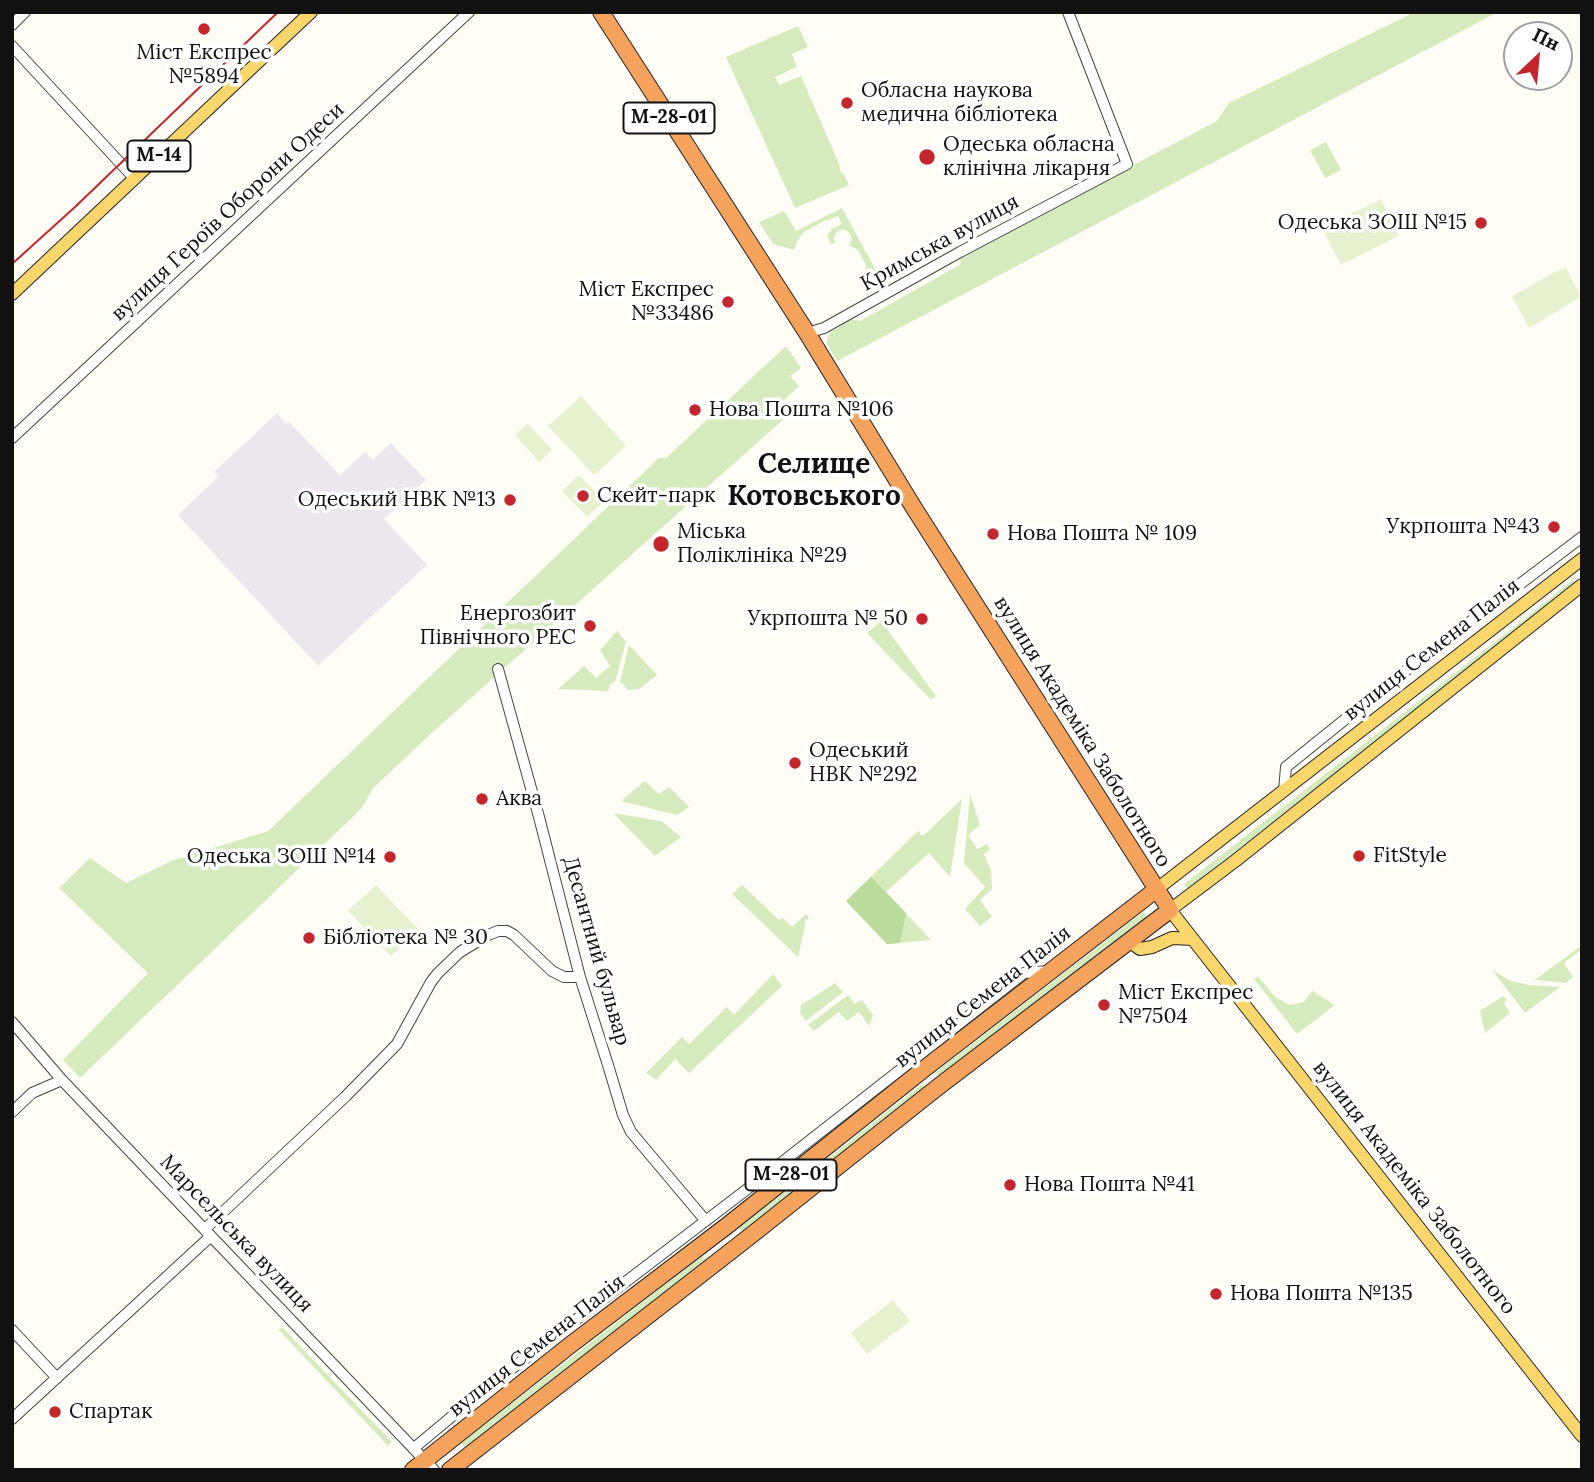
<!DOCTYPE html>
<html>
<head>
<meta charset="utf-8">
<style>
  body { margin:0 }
  #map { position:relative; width:1594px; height:1482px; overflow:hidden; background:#fffdf5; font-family:Lora,serif }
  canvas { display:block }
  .frame { position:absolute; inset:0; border:14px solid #111; pointer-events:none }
  .north { position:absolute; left:1503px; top:21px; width:70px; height:70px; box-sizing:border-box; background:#fff; border:2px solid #a0a0a0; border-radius:50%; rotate:26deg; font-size:19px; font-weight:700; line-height:28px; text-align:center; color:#111 }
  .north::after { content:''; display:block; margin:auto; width:24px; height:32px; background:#c4262e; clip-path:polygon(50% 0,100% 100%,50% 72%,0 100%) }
</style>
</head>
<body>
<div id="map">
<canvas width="1594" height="1482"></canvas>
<div class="frame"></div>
<div class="north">Пн</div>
</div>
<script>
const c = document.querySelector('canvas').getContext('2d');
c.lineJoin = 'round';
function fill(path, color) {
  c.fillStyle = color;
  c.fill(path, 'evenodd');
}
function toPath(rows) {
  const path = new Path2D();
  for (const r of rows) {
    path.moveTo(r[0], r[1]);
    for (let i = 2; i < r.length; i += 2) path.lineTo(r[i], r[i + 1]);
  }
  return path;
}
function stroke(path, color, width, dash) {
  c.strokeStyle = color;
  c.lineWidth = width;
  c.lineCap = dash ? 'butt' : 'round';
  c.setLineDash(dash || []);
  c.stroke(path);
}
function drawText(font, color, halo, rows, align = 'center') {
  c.font = font + ' Lora,serif';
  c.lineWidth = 7;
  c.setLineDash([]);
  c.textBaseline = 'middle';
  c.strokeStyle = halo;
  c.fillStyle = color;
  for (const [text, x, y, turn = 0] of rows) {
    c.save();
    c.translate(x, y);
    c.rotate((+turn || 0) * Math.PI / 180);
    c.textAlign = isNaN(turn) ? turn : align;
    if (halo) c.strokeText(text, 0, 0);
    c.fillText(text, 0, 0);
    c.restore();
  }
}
fill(toPath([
  [277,413,286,424,289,422,340,475,365,452,373,460,391,443,426,480,384,519,427,565,318,666,178,515,218,477,214,472]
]), '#eee6ef');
fill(toPath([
  [1415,12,1498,12,837,361,826,342,831,332,852,319,860,321,961,264,960,256,1217,121,1229,103],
  [798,26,808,47,792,54,797,67,775,77,779,85,801,76,840,166,839,167,842,174,844,174,849,185,795,208,726,57],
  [1326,142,1341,170,1325,178,1310,150],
  [842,208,883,283,878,286,863,281,866,270,865,263,858,250,849,245,852,240,849,232,843,229,837,232,834,237,835,243,831,244,827,235,831,231,831,229,842,224,838,216,827,221,826,220,804,232,799,238,794,250,773,244,759,222,784,211,796,231],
  [786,346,801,368,790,376,799,386,777,407,786,417,435,730,373,788,361,809,80,1078,63,1060,148,973,59,888,90,858,126,883,171,861,268,831,659,458,666,458],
  [1572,580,1575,582,1575,585,1531,620,1188,888,1185,887,1184,884,1528,616],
  [881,621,936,696,931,700,867,633],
  [617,631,626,642,615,682,610,684,608,691,558,689,584,666,596,678,610,666,600,650],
  [629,645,657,675,639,689,628,690,624,685,620,682],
  [645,781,659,794,669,787,689,807,677,815,621,801],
  [970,794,980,825,968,835,977,849,987,844,990,849,984,854,991,870,992,889,980,900,992,917,980,926,965,909,985,887,964,863],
  [962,799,950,877,929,853,886,892,931,940,887,944,846,901,918,831,923,836],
  [613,813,661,821,681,837,655,856],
  [742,885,779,920,783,918,792,927,806,914,809,918,806,920,798,957,732,894],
  [1143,912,1147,917,940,1076,938,1076,936,1072],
  [1582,945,1582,949,1564,963,1573,977,1566,983,1535,980],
  [1492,970,1511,981,1529,985,1560,987,1525,1013],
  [773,974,782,986,689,1073,675,1059,656,1080,646,1073,682,1037,689,1044,727,1007,734,1015],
  [1258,976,1275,997,1290,1005,1304,1002,1312,991,1335,1005,1297,1034,1254,979],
  [835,983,843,992,806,1021,800,1013,801,1005],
  [848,995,855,1004,862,1000,873,1015,869,1026,859,1012,847,1021,839,1012,814,1031,808,1025],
  [1503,996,1507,1000,1504,1003,1510,1013,1485,1033,1480,1011],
  [922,1084,926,1086,925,1088,742,1233,739,1228],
  [702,1256,706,1260,465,1448,461,1443],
  [283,1328,392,1442,388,1446,278,1329]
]), '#d5ebbd');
fill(toPath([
  [871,877,906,913,900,943,887,944,846,901]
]), '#b9dc9c');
fill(toPath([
  [1381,199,1399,236,1341,265,1322,228],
  [1566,268,1581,297,1529,328,1512,296,1559,270],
  [581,396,626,446,594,475,548,426],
  [528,423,552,450,539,462,515,435],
  [579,475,604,501,587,517,562,491],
  [376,885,419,930,391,956,348,911],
  [893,1300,910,1321,867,1354,851,1333]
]), '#e6f2cf');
const minor = toPath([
  [12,25,25,12],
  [12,46,135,179],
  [807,333,824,328,960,252,1127,164,1068,12],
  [12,438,469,12],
  [498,669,539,817,580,977,608,1065,623,1115,631,1132,705,1220],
  [1284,791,1286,767,1400,675,1582,537],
  [12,1022,62,1080,434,1470],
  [12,1112,32,1093,62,1080],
  [205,1229,346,1096,397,1044,431,982,438,973,460,952,488,935,498,931,507,931,514,935,552,971,564,977,580,977],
  [12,1330,57,1378],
  [12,1419,211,1236],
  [414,1448,480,1393,767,1174,1024,973,1049,971]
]);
const major = toPath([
  [12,294,311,12],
  [1582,585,1235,861,1170,910,1582,1436],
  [1157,889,1582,559],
  [1129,941,1140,949,1152,947,1172,938,1193,939]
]);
const highway = toPath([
  [413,1470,569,1346,728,1225,924,1069,1157,889],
  [450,1470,749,1237,938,1087,1170,910,914,508,807,333,601,12]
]);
stroke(minor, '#444', 12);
stroke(major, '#222', 14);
stroke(highway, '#222', 18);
stroke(minor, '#fff', 10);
stroke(major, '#f9d66b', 12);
stroke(highway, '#f5a25d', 16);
stroke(toPath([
  [12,264,75,207,278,12]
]), '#c4262e', 2);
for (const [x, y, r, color] of [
  [204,29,7,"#c4262e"],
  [847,103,7,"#c4262e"],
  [927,157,9,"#c4262e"],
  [1481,223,7,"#c4262e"],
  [728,302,7,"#c4262e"],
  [695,410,7,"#c4262e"],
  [583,496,7,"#c4262e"],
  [510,500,7,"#c4262e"],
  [1554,527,7,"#c4262e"],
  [993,534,7,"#c4262e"],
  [661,544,9,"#c4262e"],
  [922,619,7,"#c4262e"],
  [590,626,7,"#c4262e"],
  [795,763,7,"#c4262e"],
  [482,799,7,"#c4262e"],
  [1359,856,7,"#c4262e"],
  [390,857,7,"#c4262e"],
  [309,938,7,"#c4262e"],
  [1104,1005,7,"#c4262e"],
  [1010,1185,7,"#c4262e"],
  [1216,1294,7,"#c4262e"],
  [55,1412,7,"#c4262e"]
]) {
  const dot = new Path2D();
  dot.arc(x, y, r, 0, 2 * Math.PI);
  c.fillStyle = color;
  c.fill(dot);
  stroke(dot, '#fff', 2.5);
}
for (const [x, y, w] of [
  [669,118,91],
  [159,156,63],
  [791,1175,91]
]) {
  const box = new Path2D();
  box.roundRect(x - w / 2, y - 15.5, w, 31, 5);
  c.fillStyle = '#fff';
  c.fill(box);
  stroke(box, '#111', 2);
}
drawText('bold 19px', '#111', null, [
  ["М-28-01",669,118],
  ["М-14",159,156],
  ["М-28-01",791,1175]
]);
drawText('21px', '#111', '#fff', [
  ["Міст Експрес",204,53,"center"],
  ["№5894",204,77,"center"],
  ["Обласна наукова",861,91],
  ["медична бібліотека",861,115],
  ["Одеська обласна",943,145],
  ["клінічна лікарня",943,169],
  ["Одеська ЗОШ №15",1467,223,"right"],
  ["Міст Експрес",714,290,"right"],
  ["№33486",714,314,"right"],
  ["Нова Пошта №106",709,410],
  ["Скейт-парк",597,496],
  ["Одеський НВК №13",496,500,"right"],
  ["Укрпошта №43",1540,527,"right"],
  ["Міська",677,532],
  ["Поліклініка №29",677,556],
  ["Нова Пошта № 109",1007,534],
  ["Енергозбит",576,614,"right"],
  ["Північного РЕС",576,638,"right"],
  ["Укрпошта № 50",908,619,"right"],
  ["Одеський",809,751],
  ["НВК №292",809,775],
  ["Аква",496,799],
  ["FitStyle",1373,856],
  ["Одеська ЗОШ №14",376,857,"right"],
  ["Бібліотека № 30",323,938],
  ["Міст Експрес",1118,993],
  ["№7504",1118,1017],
  ["Нова Пошта №41",1024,1185],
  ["Нова Пошта №135",1230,1294],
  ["Спартак",69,1412]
], 'left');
drawText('21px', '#111', '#fff', [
  ["вулиця Героїв Оборони Одеси",228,212,-43],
  ["Кримська вулиця",940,243,-29],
  ["вулиця Семена Палія",1432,650,-38],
  ["вулиця Академіка Заболотного",1082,732,58],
  ["Десантний бульвар",596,951,74],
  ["вулиця Семена Палія",983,997,-38],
  ["вулиця Академіка Заболотного",1414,1188,52],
  ["Марсельська вулиця",236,1234,46],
  ["вулиця Семена Палія",537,1346,-38]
]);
drawText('bold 28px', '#111', '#fff', [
  ["Селище",814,465],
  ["Котовського",814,497]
]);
</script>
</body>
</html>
